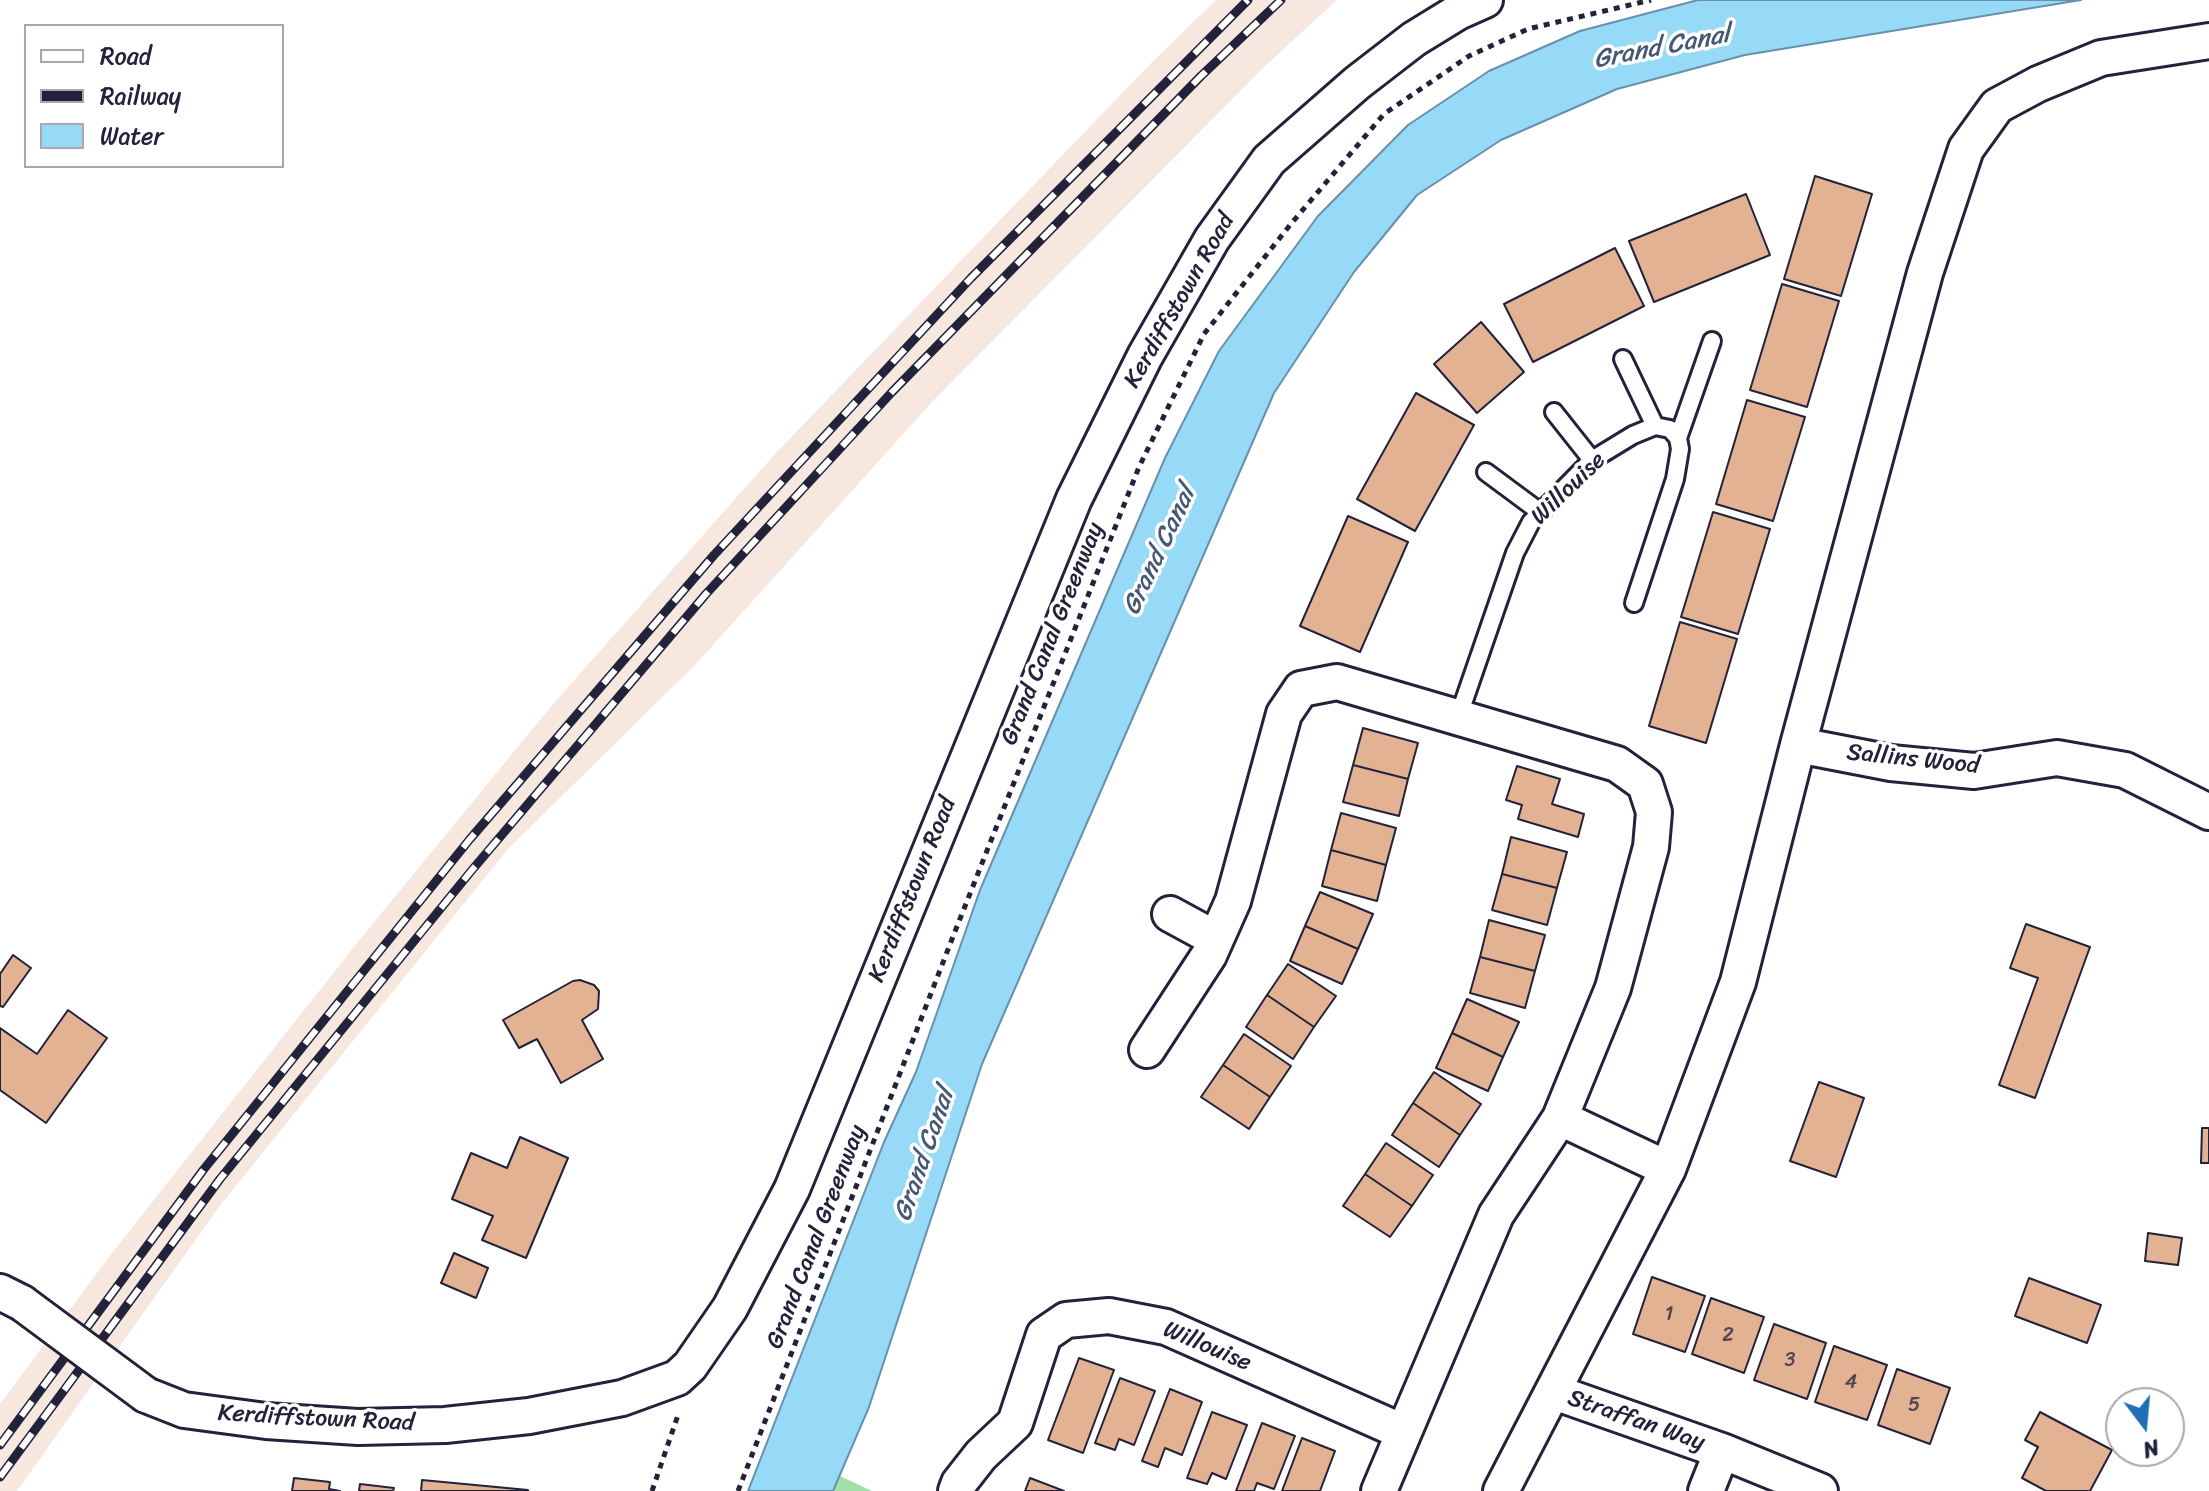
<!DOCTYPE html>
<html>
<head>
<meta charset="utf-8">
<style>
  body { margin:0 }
  #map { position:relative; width:2209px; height:1491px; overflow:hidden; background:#fff; font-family:Sriracha,sans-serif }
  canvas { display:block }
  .legend { position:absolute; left:24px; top:24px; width:260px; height:144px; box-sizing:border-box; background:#fff; border:2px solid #a7a7b1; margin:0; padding:10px 14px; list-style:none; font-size:24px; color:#22223b }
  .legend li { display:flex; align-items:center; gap:16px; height:40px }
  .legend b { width:40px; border:2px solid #a7a7b1 }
  .north { position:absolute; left:2105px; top:1387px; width:80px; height:80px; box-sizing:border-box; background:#fff; border:2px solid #a7a7b1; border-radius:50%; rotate:164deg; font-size:22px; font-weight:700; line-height:32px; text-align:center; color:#22223b }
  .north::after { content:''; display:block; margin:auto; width:28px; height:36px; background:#1f6fb2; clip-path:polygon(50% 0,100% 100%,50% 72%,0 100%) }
</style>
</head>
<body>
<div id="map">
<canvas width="2209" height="1491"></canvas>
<ul class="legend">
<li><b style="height:10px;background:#fff"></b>Road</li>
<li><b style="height:10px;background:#22223b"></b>Railway</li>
<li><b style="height:22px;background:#96daf8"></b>Water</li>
</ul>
<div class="north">N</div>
</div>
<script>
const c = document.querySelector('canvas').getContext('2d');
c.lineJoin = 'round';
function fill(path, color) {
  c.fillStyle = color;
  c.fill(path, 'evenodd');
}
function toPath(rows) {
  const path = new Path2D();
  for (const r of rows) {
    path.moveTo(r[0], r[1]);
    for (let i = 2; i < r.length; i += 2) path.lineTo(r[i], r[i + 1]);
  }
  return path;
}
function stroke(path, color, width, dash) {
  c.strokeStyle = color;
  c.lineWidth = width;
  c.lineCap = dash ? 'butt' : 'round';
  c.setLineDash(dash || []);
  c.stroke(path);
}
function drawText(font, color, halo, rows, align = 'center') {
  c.font = font + ' Sriracha,sans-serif';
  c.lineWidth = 7;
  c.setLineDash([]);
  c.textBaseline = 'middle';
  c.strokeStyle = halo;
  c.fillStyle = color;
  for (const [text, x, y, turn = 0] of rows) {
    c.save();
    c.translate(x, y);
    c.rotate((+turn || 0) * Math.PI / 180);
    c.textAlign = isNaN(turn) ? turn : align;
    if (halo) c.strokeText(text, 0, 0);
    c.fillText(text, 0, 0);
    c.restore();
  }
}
fill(toPath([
  [1216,0,1337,0,1265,66,932,402,696,664,508,849,218,1208,17,1491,0,1491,0,1404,108,1258,361,938,553,704,775,454,1151,63]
]), '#f6e8df');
fill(toPath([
  [840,1476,872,1491,833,1491]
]), '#a1e0a8');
const water = toPath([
  [1698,0,2081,0,1745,55,1617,89,1501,140,1417,195,1354,272,1274,393,982,1064,869,1407,833,1491,748,1491,884,1142,916,1072,980,890,1165,458,1219,351,1318,216,1408,125,1489,71,1580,31,1698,0]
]);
fill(water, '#96daf8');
stroke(water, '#6890ac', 2);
const building = toPath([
  [1815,176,1872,194,1841,296,1784,279,1815,176],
  [1746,194,1770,255,1654,302,1629,241,1746,194],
  [1615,248,1644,306,1533,362,1504,304,1615,248],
  [1782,284,1839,301,1807,407,1750,390,1782,284],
  [1481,322,1524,372,1477,413,1434,364,1481,322],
  [1416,393,1474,425,1415,531,1357,499,1416,393],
  [1747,400,1805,417,1773,521,1716,504,1747,400],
  [1713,512,1770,529,1738,634,1681,617,1713,512],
  [1348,516,1408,542,1360,652,1300,626,1348,516],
  [1680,622,1737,639,1706,743,1649,726,1680,622],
  [1363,728,1418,743,1408,779,1353,765,1363,728],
  [1353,765,1408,779,1399,816,1343,802,1353,765],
  [1517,766,1560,779,1552,804,1584,814,1578,837,1518,819,1522,805,1506,800,1517,766],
  [1341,813,1396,828,1386,865,1331,850,1341,813],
  [1511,837,1567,852,1557,888,1502,874,1511,837],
  [1331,850,1386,865,1377,901,1322,886,1331,850],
  [1502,874,1557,888,1547,925,1492,910,1502,874],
  [1320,892,1373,914,1358,949,1305,926,1320,892],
  [1489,920,1545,935,1535,971,1480,957,1489,920],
  [2026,924,2090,947,2035,1098,1999,1085,2038,978,2010,968,2026,924],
  [1305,926,1358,949,1342,984,1290,961,1305,926],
  [13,955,31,968,3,1007,0,1006,0,974,13,955],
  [1480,957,1535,971,1525,1008,1470,993,1480,957],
  [1288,964,1336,996,1314,1027,1267,995,1288,964],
  [580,980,594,985,599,991,598,1009,582,1020,603,1059,561,1083,537,1039,519,1048,503,1020,573,981,580,980],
  [1267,995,1314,1027,1293,1059,1246,1027,1267,995],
  [1467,999,1519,1022,1503,1057,1452,1033,1467,999],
  [68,1010,107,1038,46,1123,0,1090,0,1028,37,1054,68,1010],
  [1452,1033,1503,1057,1488,1091,1436,1068,1452,1033],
  [1244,1034,1291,1066,1270,1097,1223,1065,1244,1034],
  [1223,1065,1270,1097,1249,1129,1201,1097,1223,1065],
  [1434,1072,1481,1104,1460,1135,1413,1103,1434,1072],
  [1819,1082,1864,1098,1836,1177,1790,1161,1819,1082],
  [1413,1103,1460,1135,1439,1167,1392,1135,1413,1103],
  [2202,1128,2209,1128,2209,1163,2201,1163,2202,1128],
  [520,1137,568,1158,526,1258,482,1240,493,1216,452,1199,471,1153,507,1168,520,1137],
  [1386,1143,1433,1175,1412,1206,1365,1174,1386,1143],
  [1365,1174,1412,1206,1390,1237,1343,1206,1365,1174],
  [2148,1233,2182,1238,2178,1265,2145,1261,2148,1233],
  [454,1253,488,1268,476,1298,441,1283,454,1253],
  [1652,1277,1705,1296,1685,1352,1633,1334,1652,1277],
  [2029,1278,2101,1305,2087,1343,2015,1316,2029,1278],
  [1711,1298,1764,1317,1744,1373,1692,1354,1711,1298],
  [1774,1324,1826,1343,1807,1399,1754,1380,1774,1324],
  [1834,1346,1887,1365,1867,1420,1815,1402,1834,1346],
  [1079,1358,1114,1370,1083,1453,1048,1440,1079,1358],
  [1897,1369,1950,1388,1930,1444,1878,1425,1897,1369],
  [1120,1378,1155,1391,1134,1445,1119,1439,1115,1450,1095,1443,1120,1378],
  [1170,1389,1202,1402,1182,1455,1165,1448,1158,1467,1142,1461,1170,1389],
  [1212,1412,1247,1425,1226,1479,1212,1473,1207,1484,1187,1478,1212,1412],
  [2040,1412,2112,1450,2090,1491,2046,1491,2022,1478,2038,1447,2025,1440,2040,1412],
  [1262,1423,1295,1436,1274,1489,1257,1483,1254,1491,1236,1491,1262,1423],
  [1302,1438,1335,1451,1320,1491,1282,1491,1302,1438],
  [294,1478,330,1482,329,1489,340,1491,292,1491,294,1478],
  [1030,1478,1064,1491,1025,1491,1030,1478],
  [422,1480,528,1490,528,1491,421,1491,422,1480],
  [360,1484,394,1488,393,1491,359,1491,360,1484]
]);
fill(building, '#e2b293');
stroke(building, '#22223b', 2);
const service = toPath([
  [1623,359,1655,426],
  [1554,412,1592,460],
  [1678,438,1712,341],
  [1486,472,1540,512],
  [1458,718,1515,553,1531,522,1592,460,1633,435,1655,426,1670,429,1678,438,1680,449,1675,479,1634,603]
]);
const minor = toPath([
  [1798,745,1891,763,1974,771,2057,758,2125,770,2209,812],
  [1170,914,1216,939],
  [1147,1050,1209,955,1233,901,1284,714,1301,689,1337,682,1617,764,1645,784,1654,812,1651,847,1613,988,1560,1118,1496,1215,1379,1491],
  [1560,1118,1668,1169],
  [0,1292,22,1303],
  [1554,1392,1722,1451,1706,1491],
  [146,1395,184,1410,266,1421,358,1427,445,1425,529,1416,622,1398,677,1378,690,1366,730,1308,792,1189,1074,499,1145,356,1212,239,1269,160,1357,83,1414,39,1458,12,1485,0],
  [1722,1451,1820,1491],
  [956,1491,959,1483,981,1455,1015,1423,1044,1335,1066,1320,1109,1316,1166,1327,1403,1432],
  [1501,1491,1668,1169,1738,982,1798,745,1925,273,1966,149,1997,106,2038,84,2101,58,2209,41]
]);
stroke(service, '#22223b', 22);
stroke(minor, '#22223b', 40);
stroke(toPath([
  [652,1491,678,1415],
  [738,1491,954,934,1139,467,1204,334,1290,225,1384,114,1469,56,1528,29,1651,0]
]), '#22223b', 5, [6, 6]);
stroke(service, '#fff', 16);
stroke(minor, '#fff', 34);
const rail = toPath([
  [0,1445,204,1169,470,839,714,555,971,278,1248,0],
  [0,1477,220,1179,472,870,706,594,892,392,1201,76,1281,0]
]);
stroke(rail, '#22223b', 9);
stroke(rail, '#fff', 6, [18]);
const minorBridge = toPath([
  [22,1303,146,1395]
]);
stroke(minorBridge, '#22223b', 40, []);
stroke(minorBridge, '#fff', 34);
drawText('20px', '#524651', null, [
  ["1",1669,1315],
  ["2",1728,1336],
  ["3",1790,1361],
  ["4",1851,1383],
  ["5",1914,1406]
]);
drawText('24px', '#22223b', '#fff', [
  ["Kerdiffstown Road",1180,301,-60],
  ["Willouise",1569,489,-44],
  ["Grand Canal Greenway",1053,634,-68],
  ["Sallins Wood",1913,760,6],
  ["Kerdiffstown Road",913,890,-68],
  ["Grand Canal Greenway",817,1237,-69],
  ["Willouise",1207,1347,23],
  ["Kerdiffstown Road",316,1419,3],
  ["Straffan Way",1636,1421,19]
]);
drawText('italic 26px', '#455974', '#fff', [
  ["Grand Canal",1662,48,-11],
  ["Grand Canal",1160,551,-65],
  ["Grand Canal",925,1155,-71]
]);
</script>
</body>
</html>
